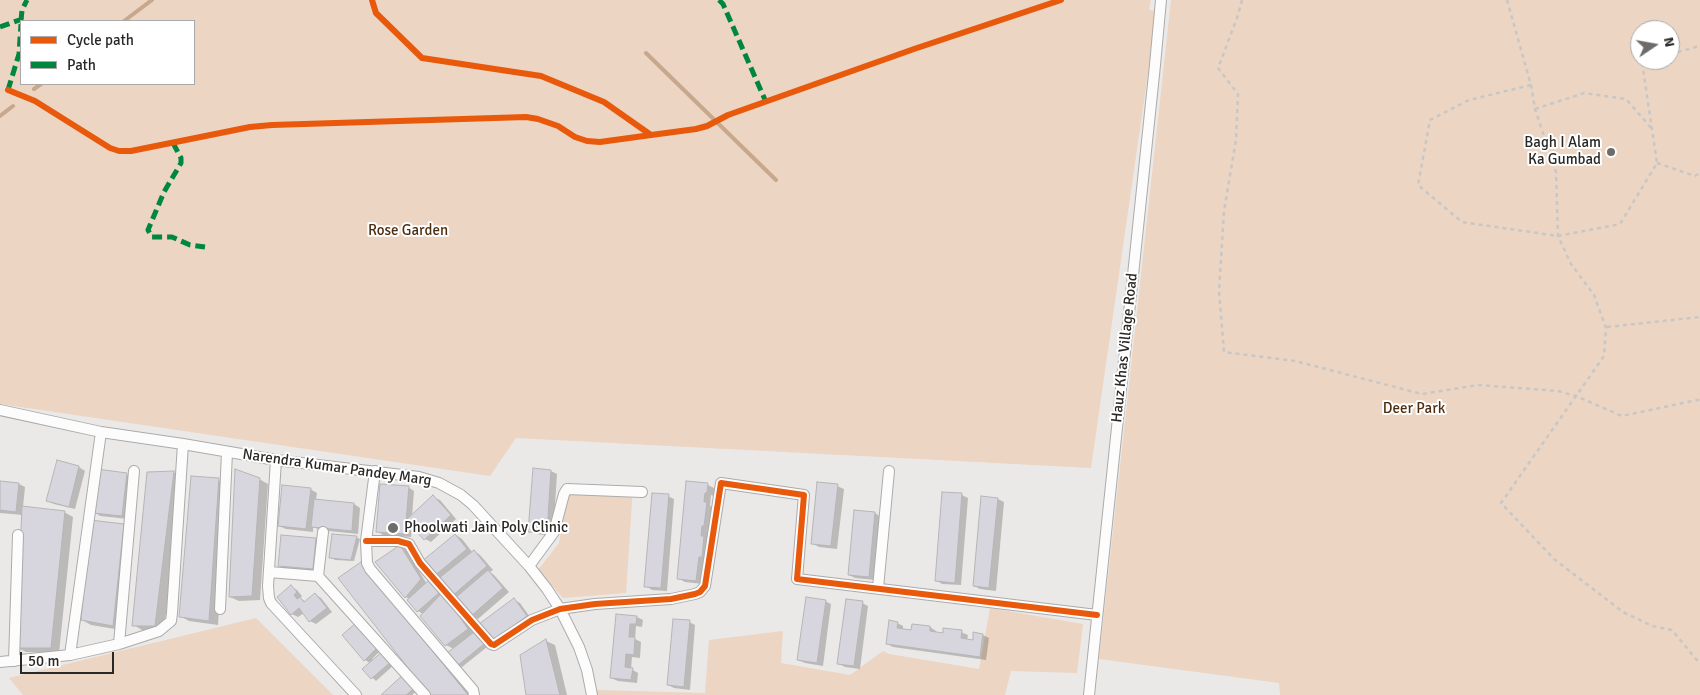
<!DOCTYPE html>
<html>
<head>
<meta charset="utf-8">
<style>
  body { margin:0 }
  #map { position:relative; width:1700px; height:695px; overflow:hidden; background:#ebe9e8; font-family:Signika,sans-serif }
  canvas { display:block }
  .legend { position:absolute; left:20px; top:20px; width:175px; height:65px; box-sizing:border-box; background:#fff; border:1px solid #a9a9a9; margin:0; padding:6px 9px; list-style:none; font-size:15px; color:#292827 }
  .legend li { display:flex; align-items:center; gap:10px; height:25px }
  .legend b { width:25px; border:1px solid #a9a9a9 }
  .north { position:absolute; left:1630px; top:20px; width:50px; height:50px; box-sizing:border-box; background:#fff; border:1px solid #a9a9a9; border-radius:50%; rotate:78deg; font-size:14px; font-weight:700; line-height:20px; text-align:center; color:#292827 }
  .north::after { content:''; display:block; margin:auto; width:18px; height:22px; background:#6d6c6b; clip-path:polygon(50% 0,100% 100%,50% 72%,0 100%) }
  .scale { position:absolute; left:20px; top:652px; width:94px; height:22px; box-sizing:border-box; border:2px solid #292827; border-top:0; padding-left:6px; font-size:15px; line-height:18px; white-space:nowrap; color:#292827; -webkit-text-stroke:4px #fff; paint-order:stroke }
</style>
</head>
<body>
<div id="map">
<canvas width="1700" height="695"></canvas>
<ul class="legend">
<li><b style="height:6px;background:#e8590c"></b>Cycle path</li>
<li><b style="height:6px;background:#00873e"></b>Path</li>
</ul>
<div class="north">N</div>
<div class="scale">50 m</div>
</div>
<script>
const c = document.querySelector('canvas').getContext('2d');
c.lineJoin = 'round';
function fill(path, color) {
  c.fillStyle = color;
  c.fill(path, 'evenodd');
}
function toPath(rows) {
  const path = new Path2D();
  for (const r of rows) {
    path.moveTo(r[0], r[1]);
    for (let i = 2; i < r.length; i += 2) path.lineTo(r[i], r[i + 1]);
  }
  return path;
}
function stroke(path, color, width, dash) {
  c.strokeStyle = color;
  c.lineWidth = width;
  c.lineCap = dash ? 'butt' : 'round';
  c.setLineDash(dash || []);
  c.stroke(path);
}
function drawText(font, color, halo, rows, align = 'center') {
  c.font = font + ' Signika,sans-serif';
  c.lineWidth = 4;
  c.setLineDash([]);
  c.textBaseline = 'middle';
  c.strokeStyle = halo;
  c.fillStyle = color;
  for (const [text, x, y, turn = 0] of rows) {
    c.save();
    c.translate(x, y);
    c.rotate((+turn || 0) * Math.PI / 180);
    c.textAlign = isNaN(turn) ? turn : align;
    if (halo) c.strokeText(text, 0, 0);
    c.fillText(text, 0, 0);
    c.restore();
  }
}
fill(toPath([
  [0,0,1151,0,1149,10,1157,11,1091,468,516,438,490,476,0,404],
  [21,21,194,21,194,84,21,84],
  [1171,0,1700,0,1700,695,1280,695,1279,683,1099,659],
  [1640,30,1670,30,1670,60,1640,60],
  [567,486,633,487,626,593,563,598,538,570,559,543],
  [990,608,1083,624,1077,673,1011,671,1005,695,597,695,597,690,705,693,709,640,783,631,781,663,850,675,883,651,889,654,979,669],
  [256,618,333,695,23,695,9,678]
]), '#ecd5c2');
fill(toPath([
  [79,467,85,471,75,509,54,504,47,500],
  [551,471,557,474,553,536,536,534,530,531],
  [173,472,182,477,164,630,142,630,134,625],
  [126,474,132,478,128,519,100,516,94,512],
  [259,479,268,484,260,600,239,601,230,597],
  [218,480,227,485,218,625,189,621,180,616],
  [0,482,19,484,25,487,23,507,64,512,73,517,59,653,26,652,18,648,23,515,0,513],
  [687,483,708,485,714,488,714,496,711,495,710,506,713,507,710,529,708,529,707,539,710,541,703,584,685,582,678,578],
  [837,486,844,489,837,549,819,547,812,543],
  [408,487,414,491,412,516,433,497,440,500,456,519,431,542,425,539,412,525,411,537,383,535,377,531],
  [310,489,317,493,316,500,354,504,360,508,358,534,319,530,313,526,313,532,286,529,279,526],
  [943,493,962,495,968,498,961,585,942,584,936,580],
  [668,496,674,499,667,591,652,590,646,586],
  [998,499,1004,502,996,591,980,589,974,586],
  [855,511,875,513,881,517,875,580,855,578,849,575],
  [123,526,132,530,121,630,91,625,82,620],
  [456,535,462,539,473,553,474,551,480,555,493,570,490,572,494,575,509,592,478,619,471,615,458,598,452,595,434,576],
  [356,537,360,539,354,561,335,560,331,557],
  [316,540,322,543,319,572,286,569,280,565],
  [400,546,406,550,427,584,449,597,474,633,478,635,487,647,462,667,458,665,454,649,446,645,423,614,418,611,409,599,406,597],
  [361,563,472,695,430,695],
  [291,587,297,590,302,596,300,598,306,602,315,594,321,598,332,612,316,624,310,621,304,613,298,617,292,614],
  [514,600,520,603,532,620,493,642],
  [825,601,831,604,823,666,805,663,798,660],
  [862,603,868,606,860,669,845,667,838,663],
  [617,615,637,617,643,620,642,627,636,626,635,639,641,642,640,658,632,657,631,669,638,673,637,683,618,681,611,678],
  [689,622,695,625,690,690,674,688,668,685],
  [897,623,903,626,903,630,912,631,930,627,936,631,936,634,961,632,968,635,967,640,974,641,975,634,983,635,989,638,986,660,893,647,887,644],
  [356,625,381,650,372,659,374,660,395,664,376,681,364,669,370,663,365,660],
  [546,641,555,645,567,695,527,695],
  [413,683,420,688,412,695,383,695]
]), '#0003');
stroke(toPath([
  [124,21,152,0],
  [646,53,776,180],
  [34,89,41,84],
  [0,116,13,106]
]), '#c8a88c', 4);
const building = toPath([
  [57,460,79,466,69,507,46,501,57,460],
  [533,468,551,470,547,533,528,532,533,468],
  [97,469,127,473,122,516,92,513,97,469],
  [235,469,260,478,252,596,229,597,235,469],
  [174,471,155,626,132,626,147,472,174,471],
  [191,476,219,478,209,621,179,617,191,476],
  [0,481,19,483,16,512,0,510,0,481],
  [686,481,708,483,707,493,705,493,704,502,707,502,704,526,702,526,701,536,704,536,702,557,699,557,696,581,677,579,686,481],
  [817,482,838,484,831,546,811,544,817,482],
  [380,484,409,486,405,534,376,532,380,484],
  [282,485,311,488,306,529,278,526,282,485],
  [942,492,962,493,955,583,935,581,942,492],
  [652,493,669,494,661,588,644,587,652,493],
  [433,495,451,515,424,540,406,520,433,495],
  [981,496,998,498,989,588,973,586,981,496],
  [314,499,354,503,352,531,311,527,314,499],
  [22,506,65,511,51,648,16,648,22,506],
  [854,510,875,512,869,577,848,575,854,510],
  [90,520,124,524,113,626,81,620,90,520],
  [332,534,357,536,351,560,329,558,332,534],
  [455,534,467,549,433,577,421,562,455,534],
  [281,535,316,538,313,569,278,566,281,535],
  [400,545,421,579,405,598,375,562,400,545],
  [474,550,487,566,452,596,438,579,474,550],
  [361,562,468,695,429,695,338,578,361,562],
  [488,570,503,588,471,616,455,598,488,570],
  [429,580,440,592,417,612,407,600,429,580],
  [291,585,297,592,294,595,297,599,300,597,304,602,315,593,327,608,309,622,299,608,291,615,277,597,291,585],
  [443,592,468,629,445,646,420,616,443,592],
  [806,597,826,600,817,663,797,660,806,597],
  [514,598,527,616,492,642,479,624,514,598],
  [846,599,863,601,854,666,837,664,846,599],
  [616,614,637,616,636,624,630,624,629,637,635,637,634,655,626,654,625,667,633,668,631,680,610,678,616,614],
  [673,619,690,620,684,687,667,685,673,619],
  [889,620,898,622,897,628,911,630,912,624,930,626,930,631,943,633,943,628,962,630,961,638,973,640,973,632,983,634,980,657,886,644,889,620],
  [356,623,377,648,364,661,342,635,356,623],
  [474,632,484,644,457,666,447,653,474,632],
  [546,639,560,695,526,695,520,655,546,639],
  [383,651,392,661,371,679,362,669,383,651],
  [405,673,417,686,406,695,381,695,405,673]
]);
fill(building, '#d7d6de');
stroke(building, '#b6b5b5', 1);
const minor = toPath([
  [0,410,101,432,183,444,276,460,419,477,439,483,461,495,473,505,529,566,547,589,560,609,579,647,587,670,592,695],
  [276,460,268,586,269,598,271,603,356,695],
  [375,471,366,541,367,563,370,569,473,690,474,695],
  [366,541,398,541,409,544,420,563,491,644,494,645,532,620,560,609,595,604,671,599,695,594,700,592,705,586,721,483,804,495,797,579,1097,615],
  [529,566,554,532,564,494,567,489,642,492],
  [269,572,318,576,323,532],
  [318,576,425,695],
  [878,588,889,471],
  [220,609,227,452],
  [119,644,134,471],
  [70,655,119,644,159,631,171,621,172,613,183,444],
  [14,661,18,535],
  [0,662,70,655,101,432],
  [1089,695,1155,65,1161,0]
]);
stroke(minor, '#acabaa', 12);
stroke(toPath([
  [1242,0,1237,18,1218,68,1238,94,1236,140,1224,211,1219,291,1224,352,1295,361,1422,394,1478,385,1558,391,1576,396,1622,416,1697,400,1700,400],
  [1507,0,1531,85,1535,109,1556,172,1558,236,1571,264,1594,295,1606,328,1604,356,1501,503,1554,559,1623,612,1652,626,1672,630,1700,664],
  [1670,54,1700,46],
  [1531,85,1469,100,1430,120,1418,185,1462,222,1558,236,1620,224,1657,163,1642,62,1648,60],
  [1535,109,1584,93,1626,99,1652,129],
  [1657,163,1695,176,1700,173],
  [1607,327,1700,317]
]), '#c8c7c7', 2.5, [4, 4]);
stroke(minor, '#fcfcfc', 10);
stroke(toPath([
  [719,0,723,4,766,102],
  [21,21,22,10,27,0],
  [0,27,22,19],
  [8,90,19,54,21,24],
  [173,143,181,158,181,163,164,192,148,230,152,237,172,237,190,245,205,247]
]), '#00873e', 5, [10, 5]);
stroke(toPath([
  [372,0,376,13,422,58,541,76,604,102,651,135,696,129,707,126,728,115,914,49,1061,0],
  [8,90,35,101,110,148,119,151,131,151,250,127,272,125,526,117,538,119,558,126,575,137,587,141,600,142,651,135],
  [366,541,398,541,409,544,420,563,491,644,494,645,532,620,560,609,595,604,671,599,695,594,700,592,705,586,721,483,804,495,797,579,1097,615]
]), '#e8590c', 6);
for (const [x, y, r, color] of [
  [1611,152,5,"#6d6c6b"],
  [393,528,6,"#6d6c6b"]
]) {
  const dot = new Path2D();
  dot.arc(x, y, r, 0, 2 * Math.PI);
  c.fillStyle = color;
  c.fill(dot);
  stroke(dot, '#fff', 2);
}
drawText('15px', '#292827', '#fff', [
  ["Bagh I Alam",1601,143],
  ["Ka Gumbad",1601,160],
  ["Phoolwati Jain Poly Clinic",404,528,"left"]
], 'right');
drawText('15px', '#4e2e0f', '#fff', [
  ["Rose Garden",408,231],
  ["Deer Park",1414,409]
]);
drawText('15px', '#292827', '#fff', [
  ["Hauz Khas Village Road",1125,348,-84],
  ["Narendra Kumar Pandey Marg",337,468,8]
]);
</script>
</body>
</html>
